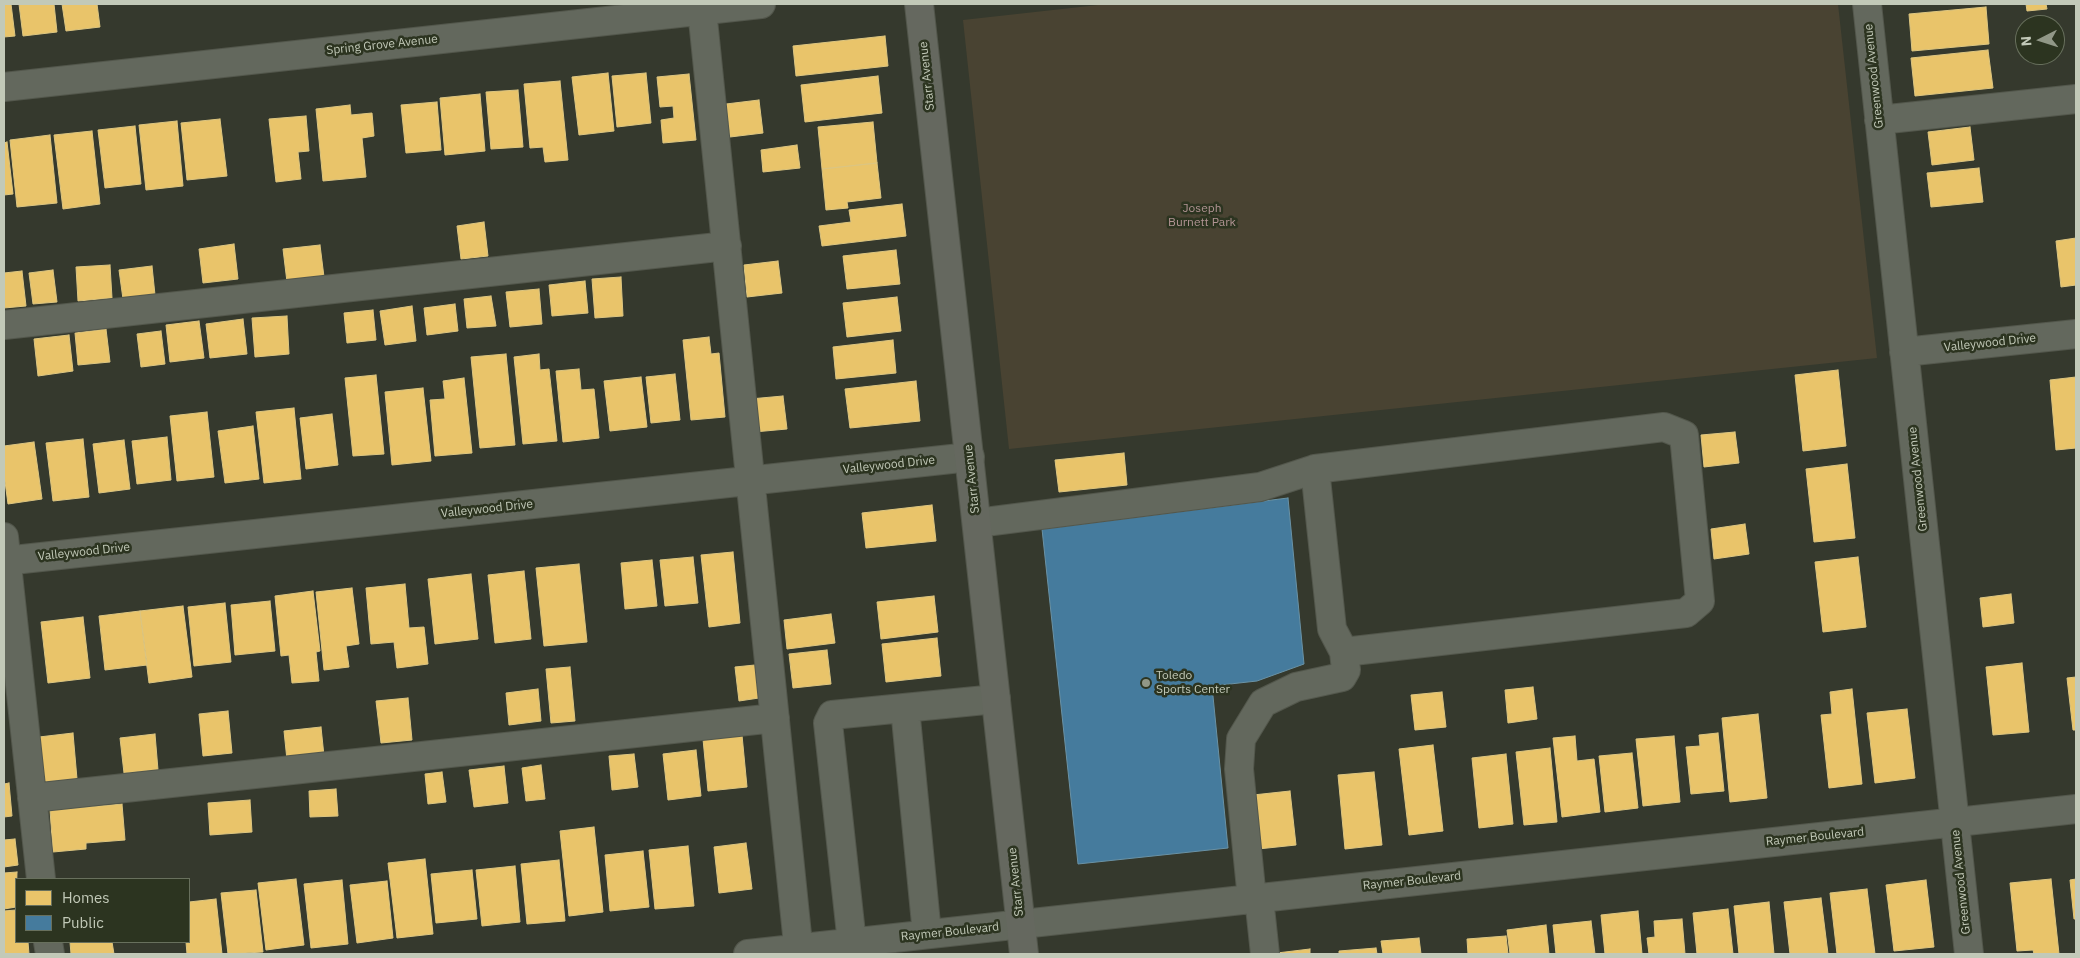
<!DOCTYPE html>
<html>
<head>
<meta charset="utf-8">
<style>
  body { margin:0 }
  #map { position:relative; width:2080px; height:958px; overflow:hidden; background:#35392d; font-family:"IBM Plex Sans",sans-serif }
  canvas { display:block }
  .frame { position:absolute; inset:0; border:5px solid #c2c9b8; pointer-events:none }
  .legend { position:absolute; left:15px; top:878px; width:175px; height:65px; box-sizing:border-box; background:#2c3420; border:1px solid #68705d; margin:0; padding:6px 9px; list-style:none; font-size:15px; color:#c2c9b8 }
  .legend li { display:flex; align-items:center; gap:10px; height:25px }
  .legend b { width:25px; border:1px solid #68705d }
  .north { position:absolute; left:2015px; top:15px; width:50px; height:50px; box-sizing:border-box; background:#2c3420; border:1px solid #68705d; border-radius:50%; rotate:265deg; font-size:14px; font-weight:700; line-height:20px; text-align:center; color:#c2c9b8 }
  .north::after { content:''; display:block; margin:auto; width:18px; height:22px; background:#919787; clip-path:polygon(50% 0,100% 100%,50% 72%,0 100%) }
</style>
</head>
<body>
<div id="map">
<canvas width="2080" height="958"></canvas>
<div class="frame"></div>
<ul class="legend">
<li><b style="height:14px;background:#e9c46a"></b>Homes</li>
<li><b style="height:14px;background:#457b9d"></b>Public</li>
</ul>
<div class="north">N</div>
</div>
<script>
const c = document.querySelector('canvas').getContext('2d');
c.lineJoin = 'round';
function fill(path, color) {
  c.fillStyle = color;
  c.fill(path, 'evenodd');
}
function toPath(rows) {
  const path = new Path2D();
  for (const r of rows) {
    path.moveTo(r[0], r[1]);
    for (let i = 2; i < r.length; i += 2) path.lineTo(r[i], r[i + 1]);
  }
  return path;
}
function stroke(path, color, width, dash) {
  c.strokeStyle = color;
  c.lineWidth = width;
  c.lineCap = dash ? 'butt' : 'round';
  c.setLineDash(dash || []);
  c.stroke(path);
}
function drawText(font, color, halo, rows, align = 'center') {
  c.font = font + ' "IBM Plex Sans",sans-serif';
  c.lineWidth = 5;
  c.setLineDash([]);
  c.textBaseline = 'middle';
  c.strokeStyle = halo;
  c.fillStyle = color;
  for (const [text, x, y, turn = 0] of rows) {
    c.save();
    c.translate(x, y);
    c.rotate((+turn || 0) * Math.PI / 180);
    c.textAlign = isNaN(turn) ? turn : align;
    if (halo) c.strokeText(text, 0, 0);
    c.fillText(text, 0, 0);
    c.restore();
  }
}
fill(toPath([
  [1107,4,1838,4,1877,358,1009,449,963,20]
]), '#494332');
const homes = toPath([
  [4,4,11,4,15,36,4,37,4,4],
  [19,4,54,4,57,32,23,36,19,4],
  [62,4,97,4,100,27,66,31,62,4],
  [2026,4,2046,4,2047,9,2027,11,2026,4],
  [1986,7,1989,44,1912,51,1909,14,1986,7],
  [885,36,888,66,796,76,793,46,885,36],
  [1988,50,1993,88,1915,96,1911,58,1988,50],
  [608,73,614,131,579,135,572,77,608,73],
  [646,73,651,123,617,127,612,76,646,73],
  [689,74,696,140,663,143,661,120,674,118,673,106,660,107,657,77,689,74],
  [878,76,882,113,805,122,801,85,878,76],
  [560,81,568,160,545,162,543,147,530,148,524,84,560,81],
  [518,90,523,147,491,149,486,92,518,90],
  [480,94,485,151,445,155,440,98,480,94],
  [759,100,763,133,730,137,726,104,759,100],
  [437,102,441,150,406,153,401,105,437,102],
  [350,105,351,115,372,113,374,136,362,138,366,177,323,181,316,109,350,105],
  [306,116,309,151,298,152,301,179,276,182,269,119,306,116],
  [220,119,227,176,187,180,181,123,220,119],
  [177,121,183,186,146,190,139,125,177,121],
  [873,122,877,163,822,169,818,127,873,122],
  [135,126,141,184,105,188,98,130,135,126],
  [1970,127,1974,160,1932,165,1928,132,1970,127],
  [92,131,100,204,63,209,54,135,92,131],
  [50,135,57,203,17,207,10,140,50,135],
  [7,142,13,194,4,195,4,143,7,142],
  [797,145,800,168,763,172,761,150,797,145],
  [877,163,881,198,847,202,848,208,826,210,822,169,877,163],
  [1979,168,1983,202,1931,207,1927,173,1979,168],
  [902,204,906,236,822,246,819,226,851,222,849,210,902,204],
  [484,222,488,256,461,259,457,226,484,222],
  [2076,238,2076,285,2061,287,2056,241,2076,238],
  [234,244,238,279,203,283,199,249,234,244],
  [320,245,324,277,287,282,283,249,320,245],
  [896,250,900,284,847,289,843,256,896,250],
  [778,261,782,293,747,297,744,265,778,261],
  [110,265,112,298,78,301,76,267,110,265],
  [152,266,155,295,123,299,119,270,152,266],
  [53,270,57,302,33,304,29,273,53,270],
  [22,271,26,306,4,308,4,273,22,271],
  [621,277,623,316,595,318,592,279,621,277],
  [585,281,588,313,552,316,549,285,585,281],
  [539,289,542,324,510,327,506,292,539,289],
  [491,296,496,326,467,328,464,299,491,296],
  [897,297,901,331,847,337,843,303,897,297],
  [455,304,458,331,427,335,424,308,455,304],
  [412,306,416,341,385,345,380,311,412,306],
  [373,310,376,340,347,343,344,313,373,310],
  [287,316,289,354,255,357,252,318,287,316],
  [243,319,247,354,210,358,206,324,243,319],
  [199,321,204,358,170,362,166,325,199,321],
  [106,329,110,362,78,365,75,333,106,329],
  [161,331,165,364,141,367,137,334,161,331],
  [69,335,73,371,38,376,34,339,69,335],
  [709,337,711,354,719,353,725,417,691,420,683,340,709,337],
  [893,340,896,373,836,379,833,347,893,340],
  [506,354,515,445,480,448,471,357,506,354],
  [539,354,540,370,549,369,557,441,523,444,514,357,539,354],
  [579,369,581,390,594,389,599,438,563,442,556,371,579,369],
  [1838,370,1846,446,1803,451,1795,375,1838,370],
  [675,374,680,420,651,423,646,377,675,374],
  [376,375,384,454,353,456,345,378,376,375],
  [641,377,647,427,610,431,604,381,641,377],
  [2076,377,2076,448,2056,450,2050,380,2076,377],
  [464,378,472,453,435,456,430,400,445,399,443,381,464,378],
  [916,381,920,421,850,428,845,389,916,381],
  [423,388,431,461,392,465,385,392,423,388],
  [783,396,787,429,754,432,750,399,783,396],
  [294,408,301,479,264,483,256,412,294,408],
  [207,412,214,477,177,481,170,416,207,412],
  [332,414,338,465,306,469,300,418,332,414],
  [253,426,259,479,225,483,218,431,253,426],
  [1735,432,1739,463,1704,467,1701,435,1735,432],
  [167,437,171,480,137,484,132,441,167,437],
  [83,439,89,497,53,501,46,443,83,439],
  [124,440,130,489,99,493,93,444,124,440],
  [34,442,42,499,8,504,4,474,4,446,34,442],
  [1124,453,1127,485,1059,492,1055,460,1124,453],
  [1847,464,1855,538,1814,542,1806,469,1847,464],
  [932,505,936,541,866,548,862,513,932,505],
  [1745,524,1749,554,1714,559,1711,529,1745,524],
  [733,552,740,623,709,627,701,555,733,552],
  [693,557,698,603,665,606,660,560,693,557],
  [1858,557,1866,627,1823,632,1815,562,1858,557],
  [652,560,657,606,625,609,621,563,652,560],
  [579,564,587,642,544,646,536,568,579,564],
  [524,571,531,639,495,643,488,575,524,571],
  [471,574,478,639,435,644,428,579,471,574],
  [405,584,409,628,424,627,428,664,397,668,394,642,371,644,366,588,405,584],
  [352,588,359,644,346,646,349,667,324,670,316,592,352,588],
  [313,591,320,651,316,652,319,681,292,683,289,655,281,656,275,596,313,591],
  [2011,594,2014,623,1983,627,1980,598,2011,594],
  [934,596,938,632,881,639,877,602,934,596],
  [270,601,275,651,235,655,231,605,270,601],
  [225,603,231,662,194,666,188,607,225,603],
  [183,606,192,677,149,683,140,611,183,606],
  [140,611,147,665,105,670,99,616,140,611],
  [831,614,835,643,787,649,784,620,831,614],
  [83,617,90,678,48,683,41,622,83,617],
  [937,638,941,676,886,682,882,644,937,638],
  [827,650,831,684,793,688,789,654,827,650],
  [2022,663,2029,732,1993,735,1986,667,2022,663],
  [755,665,759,698,739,701,735,667,755,665],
  [570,667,575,721,551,723,546,669,570,667],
  [2076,677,2076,730,2073,730,2067,678,2076,677],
  [1533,687,1537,719,1508,723,1505,690,1533,687],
  [538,689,541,721,509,725,506,693,538,689],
  [1852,689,1862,784,1829,788,1821,715,1832,714,1830,692,1852,689],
  [1442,692,1446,727,1415,730,1411,695,1442,692],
  [408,698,412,740,381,743,376,701,408,698],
  [1907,709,1915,778,1875,783,1867,713,1907,709],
  [228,711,232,753,203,756,199,714,228,711],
  [1758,714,1767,798,1730,802,1722,718,1758,714],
  [321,727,324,756,287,760,284,731,321,727],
  [73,733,77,779,44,782,39,737,73,733],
  [1718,733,1724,791,1691,794,1686,747,1700,746,1699,735,1718,733],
  [155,734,158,770,124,773,120,738,155,734],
  [742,735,747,787,708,791,703,739,742,735],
  [1575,736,1577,761,1594,759,1600,812,1562,817,1553,738,1575,736],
  [1674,736,1680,802,1643,806,1636,739,1674,736],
  [1433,745,1443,831,1409,835,1399,749,1433,745],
  [1550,748,1557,822,1524,825,1516,752,1550,748],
  [696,750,701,796,668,800,663,754,696,750],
  [1632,753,1638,808,1605,812,1599,756,1632,753],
  [634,754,638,787,612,790,609,756,634,754],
  [1506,754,1513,824,1479,828,1472,758,1506,754],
  [541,765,545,799,526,801,522,768,541,765],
  [504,766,508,803,474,807,469,770,504,766],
  [442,772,446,802,428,804,425,774,442,772],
  [1374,772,1382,845,1345,849,1338,775,1374,772],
  [9,783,12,816,4,817,4,784,9,783],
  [336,789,338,816,310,817,309,791,336,789],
  [1290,791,1296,845,1258,849,1253,795,1290,791],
  [250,800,252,832,210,835,208,803,250,800],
  [122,804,125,840,86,843,86,849,53,852,50,810,122,804],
  [594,827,603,912,569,916,560,831,594,827],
  [15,839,18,865,4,867,4,840,15,839],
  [746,843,752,889,719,893,714,847,746,843],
  [688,846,694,906,655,909,649,850,688,846],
  [643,851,649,907,610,911,605,855,643,851],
  [425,859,433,934,397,938,388,863,425,859],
  [559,860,565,921,527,924,521,864,559,860],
  [515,866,520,922,482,926,476,870,515,866],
  [472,870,477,919,436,923,431,874,472,870],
  [17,872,16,907,4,909,4,873,17,872],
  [296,879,304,945,266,950,258,883,296,879],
  [2051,879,2059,954,2034,954,2033,950,2017,951,2010,883,2051,879],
  [2076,879,2076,919,2074,919,2070,880,2076,879],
  [342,880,348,944,311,948,304,884,342,880],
  [1926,880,1934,947,1894,951,1886,885,1926,880],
  [387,881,393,938,357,943,350,885,387,881],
  [1867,889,1875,954,1837,954,1830,893,1867,889],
  [256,890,263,952,228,954,221,893,256,890],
  [1821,898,1828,954,1790,954,1784,902,1821,898],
  [216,899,222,954,187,954,186,942,189,942,189,902,216,899],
  [1769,902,1774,954,1739,954,1734,906,1769,902],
  [1728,909,1733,954,1697,954,1693,913,1728,909],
  [16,910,16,942,28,942,29,954,4,954,4,911,16,910],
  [1638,911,1642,954,1605,954,1601,915,1638,911],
  [1682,919,1685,954,1649,954,1647,938,1655,937,1654,921,1682,919],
  [1591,921,1595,954,1556,954,1553,925,1591,921],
  [1546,925,1549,954,1510,954,1507,930,1546,925],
  [1506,936,1508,954,1468,954,1467,939,1506,936],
  [1419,938,1421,954,1383,954,1381,941,1419,938],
  [70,942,112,942,114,954,71,954,70,942],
  [1376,948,1377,954,1339,954,1339,951,1376,948],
  [1310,949,1310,954,1277,954,1277,953,1310,949]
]);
fill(homes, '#e9c46a');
stroke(homes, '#ddc681', 1);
const public = toPath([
  [1288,498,1304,664,1257,681,1212,686,1228,848,1078,864,1042,529,1288,498]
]);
fill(public, '#457b9d');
stroke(public, '#6a92a5', 1);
const minor = toPath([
  [1867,4,1969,954],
  [702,10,799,954],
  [4,87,761,4],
  [1879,120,2076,99],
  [4,325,727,246],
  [1904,352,2076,334],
  [1315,469,1332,629,1344,652],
  [977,523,1260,487,1315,469,1664,427,1684,435,1700,601,1686,613,1344,652,1346,670,1342,677,1296,687,1263,703,1241,739,1239,769,1252,899],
  [4,537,41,879],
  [4,561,970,457],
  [905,708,927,934],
  [32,798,775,718],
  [1259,898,1265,954],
  [48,942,50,954],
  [852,943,828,723,832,715,996,699],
  [748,954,2076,809]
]);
const major = toPath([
  [919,4,1024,954]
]);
stroke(minor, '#53574c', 30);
stroke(major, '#52564b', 30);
stroke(minor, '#63685d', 28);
stroke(major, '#65685f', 28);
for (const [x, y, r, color] of [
  [1146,683,5,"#919787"]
]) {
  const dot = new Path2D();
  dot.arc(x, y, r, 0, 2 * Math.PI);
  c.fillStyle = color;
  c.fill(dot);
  stroke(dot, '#2c3420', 2);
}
drawText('12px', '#c2c9b8', '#2c3420', [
  ["Spring Grove Avenue",382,45,-6],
  ["Starr Avenue",927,76,-96],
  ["Greenwood Avenue",1874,76,-96],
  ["Valleywood Drive",1990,343,-6],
  ["Valleywood Drive",889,465,-6],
  ["Starr Avenue",972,479,-96],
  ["Greenwood Avenue",1918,479,-96],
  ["Valleywood Drive",487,509,-6],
  ["Valleywood Drive",84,552,-6],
  ["Raymer Boulevard",1815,837,-6],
  ["Raymer Boulevard",1412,881,-6],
  ["Starr Avenue",1016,882,-96],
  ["Greenwood Avenue",1961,882,-96],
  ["Raymer Boulevard",950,932,-6]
]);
drawText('12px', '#b29494', '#2c3420', [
  ["Joseph",1202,209],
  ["Burnett Park",1202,223]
]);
drawText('12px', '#c2c9b8', '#2c3420', [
  ["Toledo",1156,676],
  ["Sports Center",1156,690]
], 'left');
</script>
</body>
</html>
